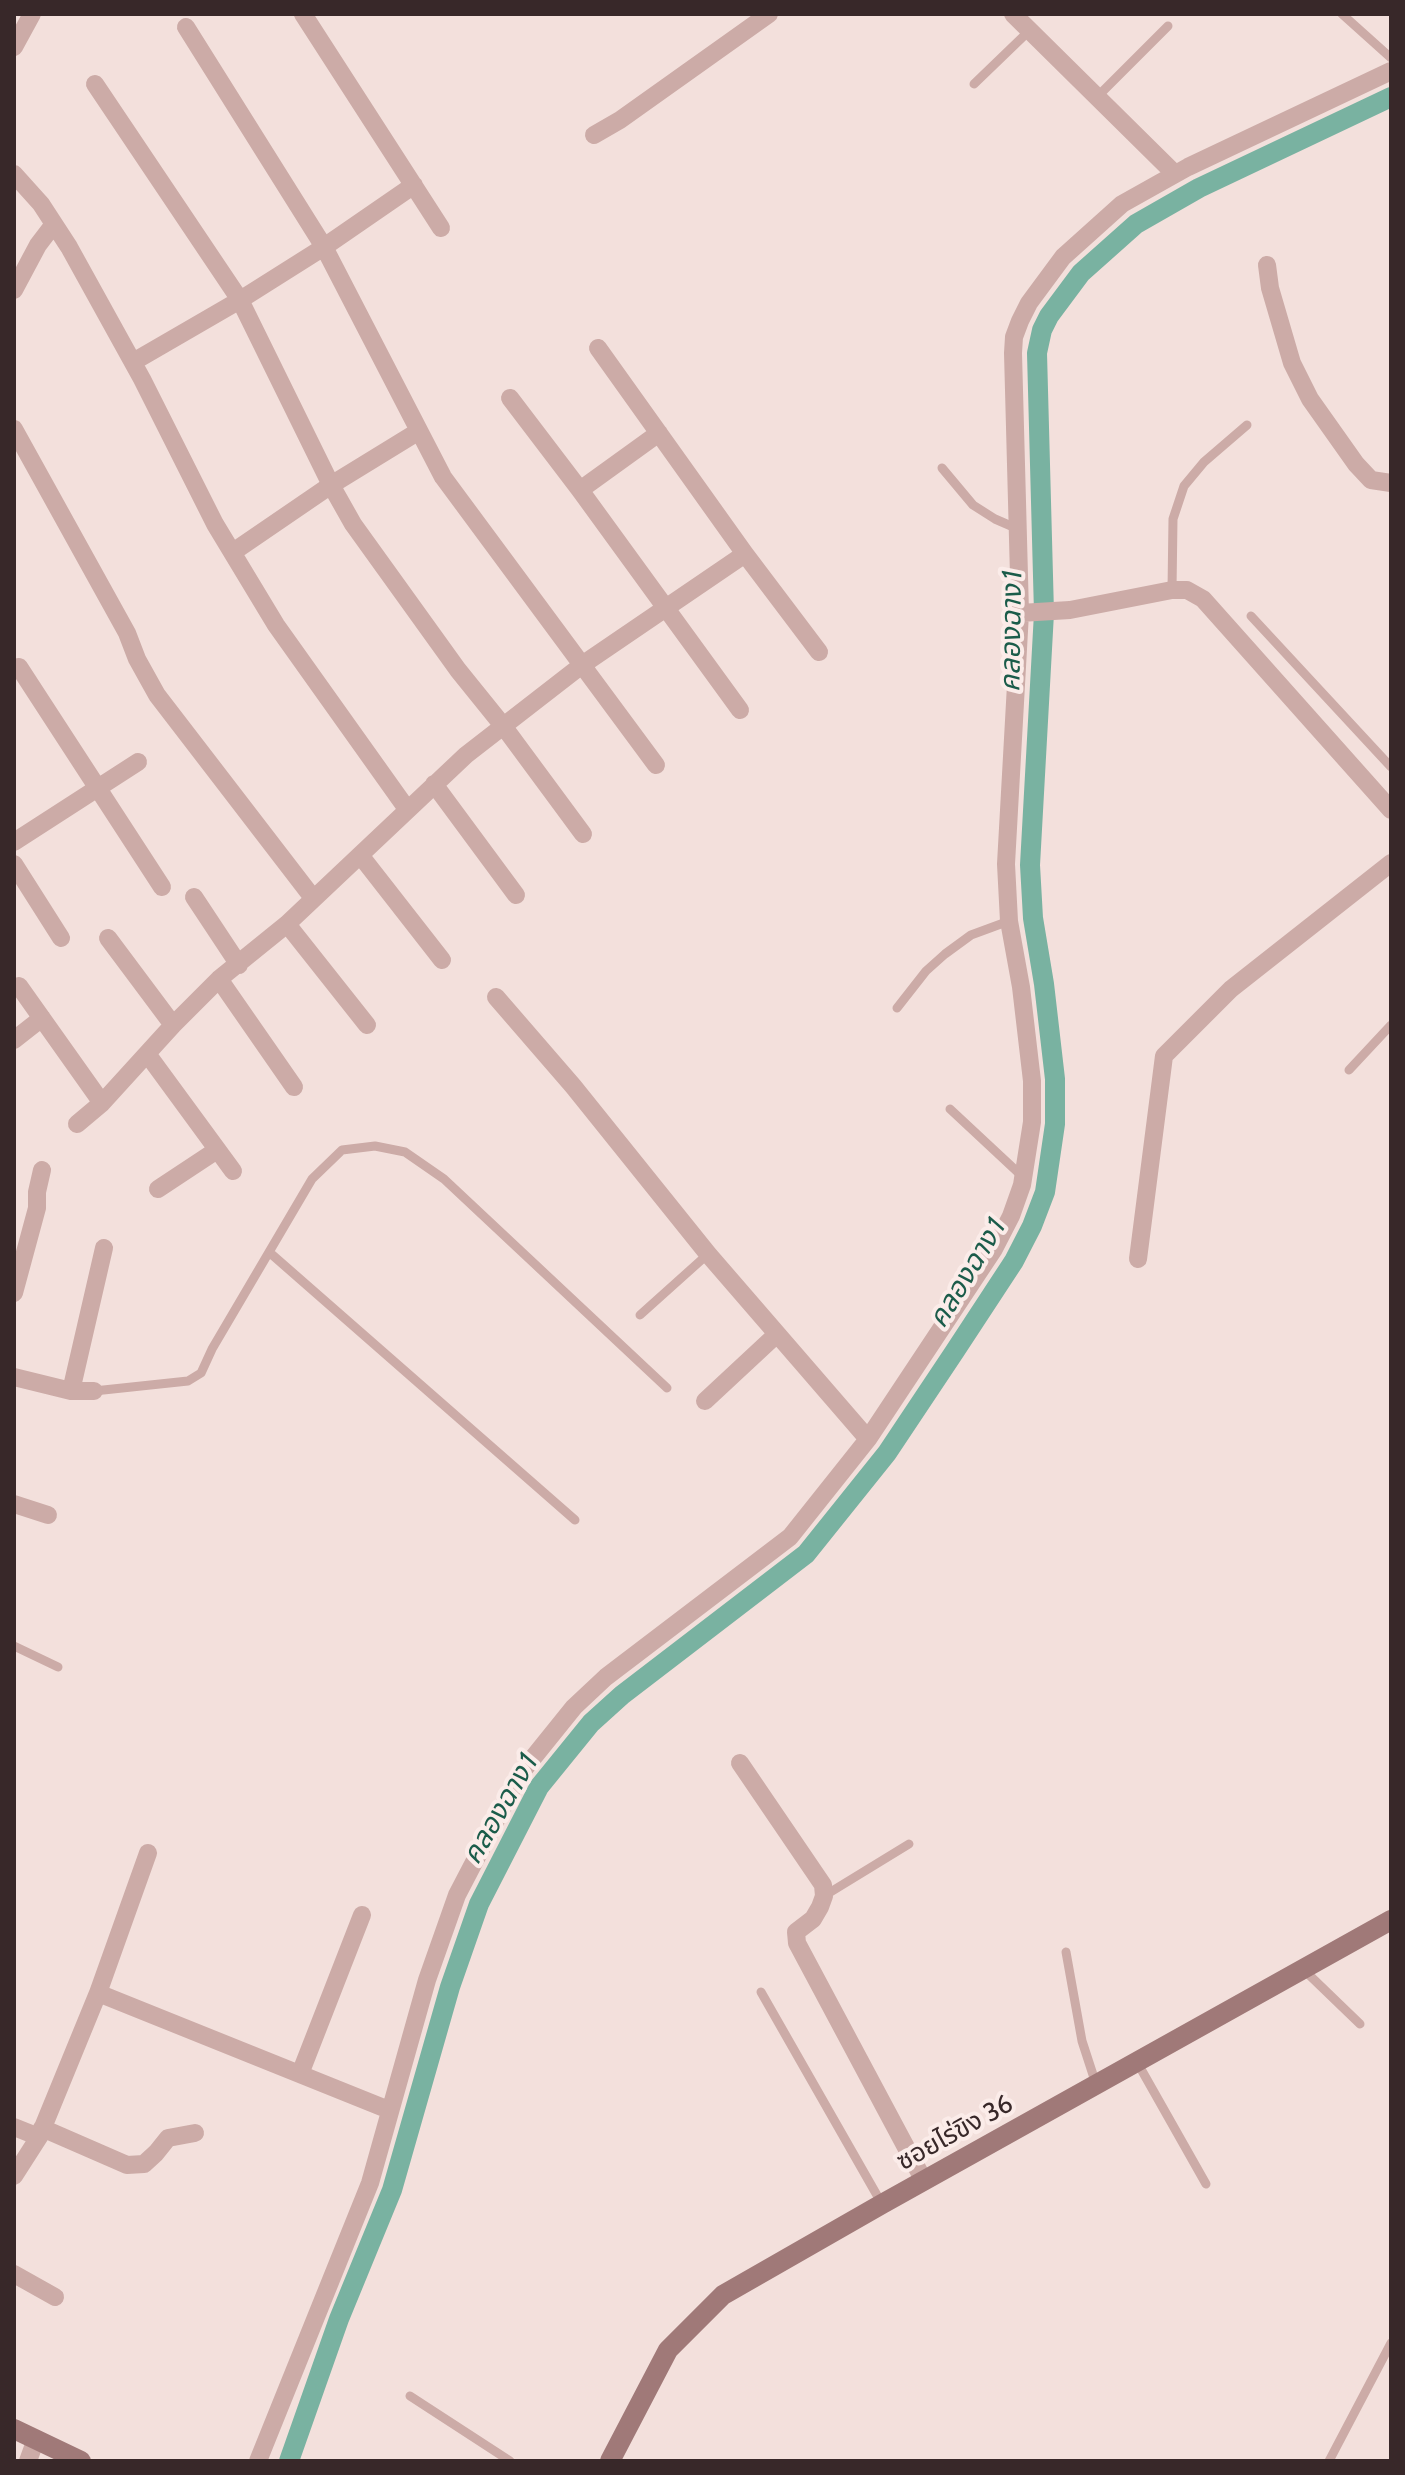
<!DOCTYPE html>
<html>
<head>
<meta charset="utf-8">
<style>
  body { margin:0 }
  #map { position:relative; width:1405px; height:2475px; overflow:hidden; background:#f3e0dc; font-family:Cabin,sans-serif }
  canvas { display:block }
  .frame { position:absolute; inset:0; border:16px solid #382829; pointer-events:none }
</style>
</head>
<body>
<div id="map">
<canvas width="1405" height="2475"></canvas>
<div class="frame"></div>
</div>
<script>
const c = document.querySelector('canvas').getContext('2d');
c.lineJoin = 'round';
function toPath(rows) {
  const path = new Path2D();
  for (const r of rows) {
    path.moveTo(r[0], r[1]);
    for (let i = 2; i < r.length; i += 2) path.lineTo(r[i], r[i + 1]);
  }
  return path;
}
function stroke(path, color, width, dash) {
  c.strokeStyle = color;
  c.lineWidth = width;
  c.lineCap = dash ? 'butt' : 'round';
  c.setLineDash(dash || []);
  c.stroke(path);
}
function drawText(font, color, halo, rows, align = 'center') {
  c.font = font + ' Cabin,"Noto Sans Thai",sans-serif';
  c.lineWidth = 8;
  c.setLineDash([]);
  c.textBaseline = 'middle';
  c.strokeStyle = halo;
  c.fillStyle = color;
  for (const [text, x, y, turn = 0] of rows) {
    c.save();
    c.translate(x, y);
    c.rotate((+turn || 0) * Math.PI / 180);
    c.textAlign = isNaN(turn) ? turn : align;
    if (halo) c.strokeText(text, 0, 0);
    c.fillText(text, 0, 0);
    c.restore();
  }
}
stroke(toPath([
  [289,2461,339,2319,392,2190,450,1987,479,1904,539,1787,591,1723,622,1695,806,1554,887,1453,955,1351,1014,1261,1032,1226,1045,1192,1055,1124,1055,1079,1044,984,1033,918,1030,865,1044,613,1037,353,1042,330,1049,316,1081,273,1136,224,1199,188,1391,97]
]), '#79b2a1', 20);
stroke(toPath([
  [1342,14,1391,58],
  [974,84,1030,30],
  [1097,97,1168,26],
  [942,468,973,505,995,519,1018,529],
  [1172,590,1173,519,1184,486,1204,462,1247,425],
  [1251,616,1391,767],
  [897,1008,926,971,945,954,971,935,1009,921],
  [1349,1070,1391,1025],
  [950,1109,1024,1178],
  [269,1252,575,1520],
  [640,1315,708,1254],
  [94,1391,188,1381,201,1373,212,1349,312,1179,342,1150,375,1146,405,1152,444,1179,667,1388],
  [14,1646,58,1667],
  [824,1896,909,1844],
  [1066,1952,1082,2041,1096,2084],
  [1303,1969,1360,2024],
  [761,1992,882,2204],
  [1137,2062,1206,2184],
  [410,2396,510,2461],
  [1329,2461,1391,2343]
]), '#ccaba7', 9);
stroke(toPath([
  [303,14,441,228],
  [1013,14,1175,174],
  [186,27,324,247,443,477,656,765],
  [14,47,32,14],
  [95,84,240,300,331,485,353,524,458,670,504,727,583,834],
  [594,135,620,120,769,14],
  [14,174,41,204,69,247,142,379,215,524,276,625,407,809],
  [1267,265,1270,288,1292,363,1310,399,1356,464,1371,480,1391,483],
  [14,290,38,245,54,224],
  [598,348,745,554],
  [133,362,240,300,324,247,414,185],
  [510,398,580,490,740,710],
  [14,429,127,633,137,659,157,695,313,898],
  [580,490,659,433],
  [233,552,331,485,419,431],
  [1020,613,1070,610,1172,590,1187,590,1203,599,1391,810],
  [19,667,162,887],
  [434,784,516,895],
  [14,842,138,762],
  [360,855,442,960],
  [14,864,61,938],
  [194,897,239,965],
  [287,924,367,1025],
  [108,938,173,1025],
  [219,979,294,1087],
  [19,986,102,1103],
  [496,997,573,1086,708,1254,868,1439],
  [14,1040,42,1018],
  [148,1055,233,1171],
  [77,1124,102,1103,173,1025,219,979,287,924,466,755,582,665,745,554,819,652],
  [158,1189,217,1150],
  [1138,1259,1164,1056,1231,989,1391,863],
  [14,1293,37,1208,37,1192,42,1170],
  [14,1377,71,1391,94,1391],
  [71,1391,104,1248],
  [705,1401,777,1334],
  [14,1504,48,1515],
  [740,1763,823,1885,824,1896,820,1907,813,1919,796,1932,797,1943,924,2181],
  [98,1993,148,1853],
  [300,2074,362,1915],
  [14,2127,39,2137],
  [42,2128,127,2165,144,2164,156,2153,168,2138,195,2133],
  [14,2176,39,2137,98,1993,389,2110],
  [14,2274,55,2297],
  [28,2461,36,2439],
  [258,2461,370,2183,427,1980,457,1895,520,1774,574,1707,606,1677,790,1537,868,1439,935,1338,994,1249,1011,1216,1022,1185,1032,1122,1032,1081,1021,987,1009,921,1006,864,1020,613,1013,353,1014,337,1020,321,1029,303,1063,257,1122,204,1188,167,1391,71]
]), '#ccaba7', 18);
stroke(toPath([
  [14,2429,81,2461],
  [610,2461,668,2350,723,2295,882,2204,1391,1920]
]), '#a07978', 20);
drawText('26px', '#382829', '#fbece9', [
  ["ซอยไร่ขิง 36",955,2133,-29]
]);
drawText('italic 28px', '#1b5c4a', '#fbece9', [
  ["คลองฉาง 1",1012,631,-89],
  ["คลองฉาง 1",968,1273,-59],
  ["คลองฉาง 1",501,1809,-60]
]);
</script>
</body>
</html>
